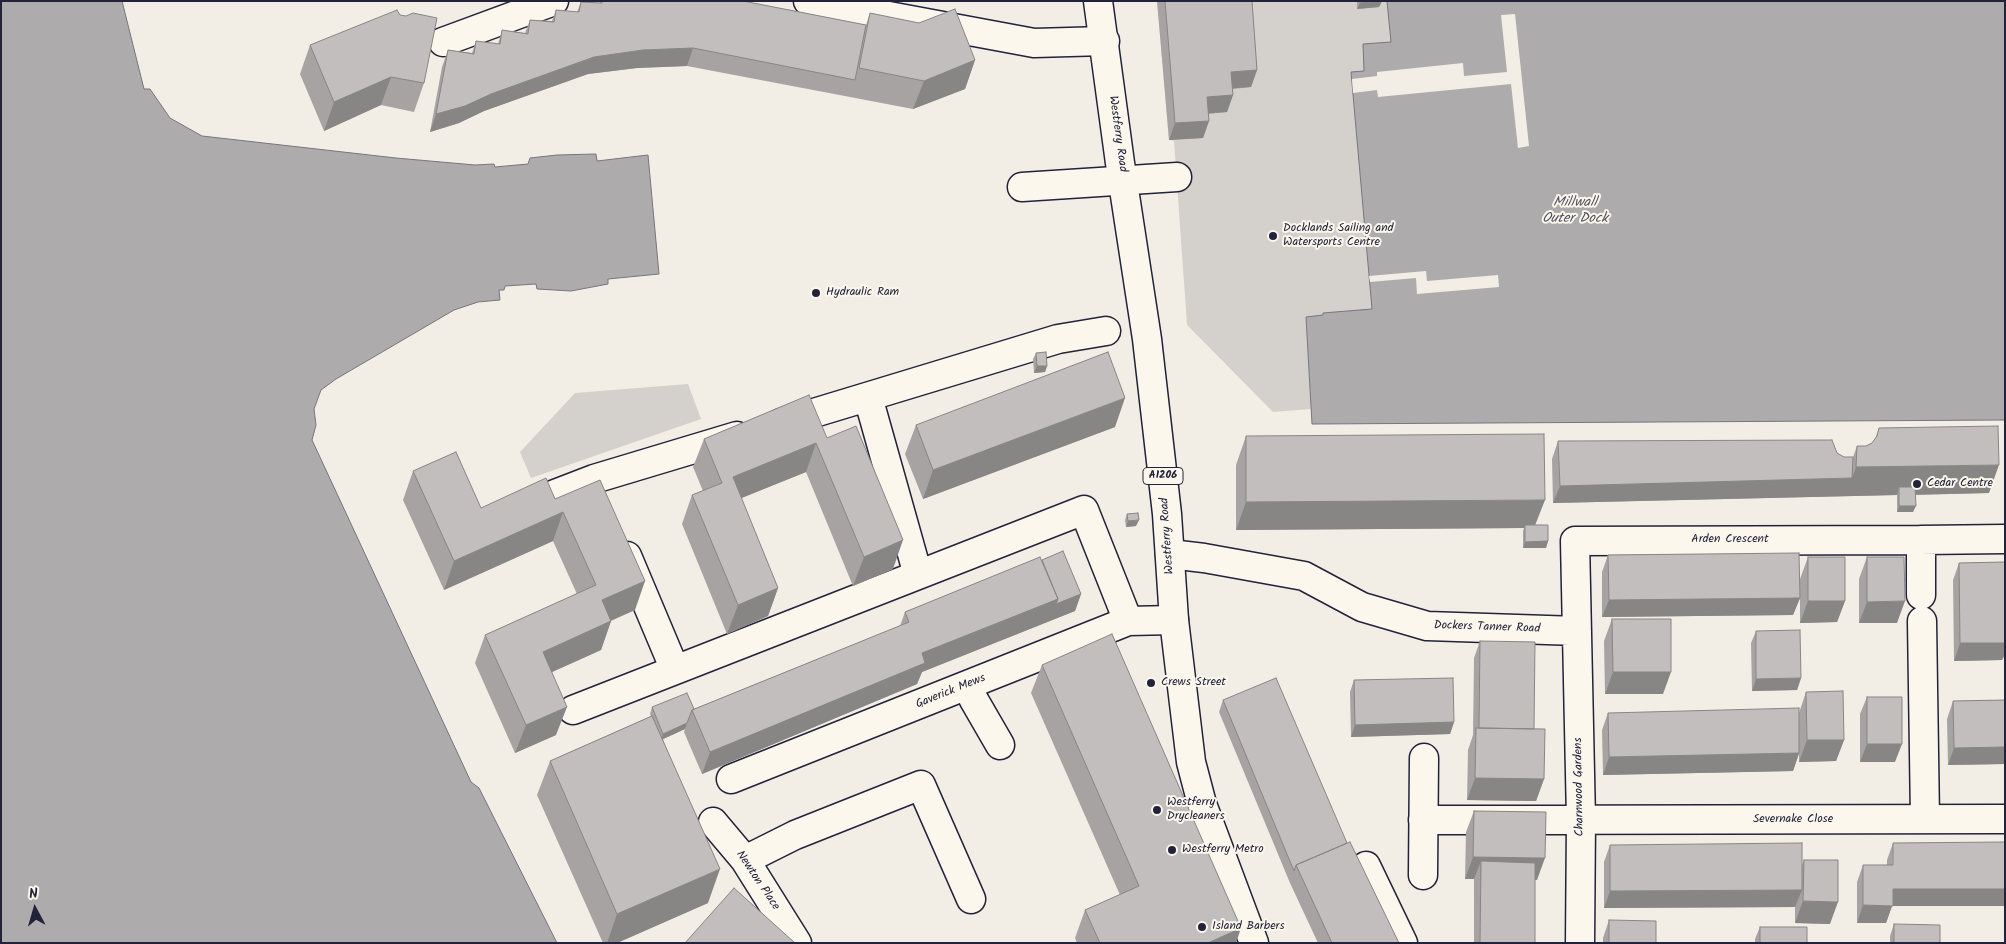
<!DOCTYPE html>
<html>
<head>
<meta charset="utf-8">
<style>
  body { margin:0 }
  #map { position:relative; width:2006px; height:944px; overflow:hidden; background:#f2eee5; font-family:Kalam,sans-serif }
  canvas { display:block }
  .frame { position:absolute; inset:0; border:2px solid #22223b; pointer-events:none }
  .north { position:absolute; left:10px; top:884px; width:50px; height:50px; -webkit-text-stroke:4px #fbf7ec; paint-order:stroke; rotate:354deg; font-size:14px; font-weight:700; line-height:20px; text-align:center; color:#22223b }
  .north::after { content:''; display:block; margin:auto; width:18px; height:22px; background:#22223b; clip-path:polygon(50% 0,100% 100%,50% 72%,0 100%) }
</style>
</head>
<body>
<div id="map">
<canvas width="2006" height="944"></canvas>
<div class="frame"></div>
<div class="north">N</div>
</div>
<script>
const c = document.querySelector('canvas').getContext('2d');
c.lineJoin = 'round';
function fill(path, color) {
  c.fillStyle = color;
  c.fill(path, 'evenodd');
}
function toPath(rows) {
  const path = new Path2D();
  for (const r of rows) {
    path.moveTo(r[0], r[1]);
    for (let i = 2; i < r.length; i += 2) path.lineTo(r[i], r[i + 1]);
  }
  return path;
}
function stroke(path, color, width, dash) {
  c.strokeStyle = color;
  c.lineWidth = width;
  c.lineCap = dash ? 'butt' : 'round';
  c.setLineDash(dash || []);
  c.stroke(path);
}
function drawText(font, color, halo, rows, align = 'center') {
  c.font = font + ' Kalam,sans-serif';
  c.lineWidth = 4;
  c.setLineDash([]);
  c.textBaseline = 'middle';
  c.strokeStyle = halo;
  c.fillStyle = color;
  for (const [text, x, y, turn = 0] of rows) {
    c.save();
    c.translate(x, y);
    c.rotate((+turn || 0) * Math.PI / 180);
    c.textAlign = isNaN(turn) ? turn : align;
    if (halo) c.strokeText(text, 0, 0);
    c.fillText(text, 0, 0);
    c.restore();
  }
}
fill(toPath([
  [1157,1,1387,1,1391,43,1364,72,1351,72,1372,310,1323,313,1323,315,1306,317,1311,409,1273,412,1187,325,1174,141,1169,140],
  [688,384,701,419,531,478,520,452,575,393]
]), '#d4d1cc');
const water = toPath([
  [1,1,122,1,144,89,150,89,170,118,202,136,396,158,475,165,494,164,495,167,528,164,530,158,557,155,596,154,597,161,648,155,659,274,608,279,608,284,571,291,537,289,536,284,505,286,504,290,499,290,500,300,478,302,454,310,336,379,321,390,314,409,316,425,312,440,471,782,479,788,557,943,1,943,1,1],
  [1387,1,2005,1,2005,420,1312,424,1306,317,1323,315,1323,313,1372,309,1351,72,1364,71,1363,44,1391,42,1387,1]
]);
fill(water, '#aeabad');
stroke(water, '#76747f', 1);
fill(toPath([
  [1515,14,1529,146,1518,148,1511,84,1378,97,1377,90,1353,93,1352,79,1377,76,1377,72,1463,63,1464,76,1507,72,1501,15],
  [1426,271,1427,281,1498,275,1499,287,1417,294,1416,278,1370,282,1369,276]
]), '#f2eee5');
const minor = toPath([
  [808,1,1034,43,1105,41],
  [443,42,554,1],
  [1022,187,1177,177],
  [868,397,918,575],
  [781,423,1058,339,1106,331],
  [542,499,594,479,737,436],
  [1921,540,2005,539],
  [1170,554,1204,558,1304,576,1362,607,1427,626,1577,631],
  [627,556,675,670],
  [1922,621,1925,819],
  [967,686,974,700,1000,745],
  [573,710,1084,510,1128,621],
  [731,779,1128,621,1174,620],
  [1423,820,2005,819],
  [713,822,745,860,797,943],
  [745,860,795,835,921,785,971,899],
  [1366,866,1403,943],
  [1423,875,1424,758],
  [1580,943,1581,820,1575,541,1921,540,1921,595]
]);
const major = toPath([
  [1098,1,1120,163,1147,339,1167,514,1174,620,1191,762,1202,804,1254,943]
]);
stroke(minor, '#22223b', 31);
stroke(major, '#22223b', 31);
stroke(minor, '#fbf7ec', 28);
stroke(major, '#fbf7ec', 28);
fill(toPath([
  [600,1,743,1,866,25,870,13,975,60,965,89,913,109,687,66,637,68,588,74,484,111,459,123,430,132,442,67,448,50,472,53,476,41,498,44,502,30,525,33,530,20,552,21,556,10,577,12,581,2,600,3],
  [1157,1,1252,1,1257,70,1251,87,1233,89,1233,95,1227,112,1208,114,1209,121,1203,138,1169,140],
  [1357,1,1382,1,1379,7,1357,9],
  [310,45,424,83,414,112,381,105,324,131,300,74],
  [1036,353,1047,366,1045,372,1034,373,1033,359],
  [916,425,1115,427,923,499,905,454],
  [1879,428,1989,493,1915,495,1913,512,1897,512,1897,495,1553,503,1552,459,1558,441,1837,453,1844,457,1853,457,1857,446,1866,446,1872,443,1875,439],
  [1246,436,1536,525,1548,541,1546,548,1523,548,1523,531,1524,528,1236,530,1236,465],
  [827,438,893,569,853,586,806,472,741,498,778,588,768,616,727,634,682,524,692,495,703,491,693,467,704,439],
  [413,471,481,508,555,499,635,610,611,621,601,650,552,672,556,735,515,753,475,663,485,635,577,594,553,541,444,590,403,500],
  [1127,514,1136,526,1126,527,1125,520],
  [1608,555,1800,579,1808,557,1845,601,1837,622,1800,623,1800,598,1793,615,1602,617,1602,572],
  [1867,557,1897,623,1859,623,1859,579],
  [1042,560,1081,594,1075,611,922,672,917,684,702,774,684,732,685,729,663,739,708,903,617,943,603,943,537,795,550,761,651,716,650,714,652,707,694,709,900,626,905,612],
  [2005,562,2005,654,2002,660,1954,661,1953,580,1959,563],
  [1612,619,1663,694,1605,694,1604,641],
  [1756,631,1801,678,1797,690,1752,691,1751,643],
  [1480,641,1534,729,1544,779,1536,801,1467,800,1468,750,1473,735,1474,658],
  [1042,665,1236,943,1077,943,1075,938,1085,910,1120,895,1031,693],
  [1354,680,1454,722,1450,734,1351,737,1350,692],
  [1806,692,1844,740,1836,761,1799,762,1799,754,1793,771,1603,775,1602,730,1608,713,1799,713],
  [1867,697,1895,762,1860,762,1860,714],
  [1223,700,1347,843,1399,943,1318,943,1290,883,1219,712],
  [2005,700,2005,764,1948,765,1947,719,1953,701],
  [1474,811,1537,880,1535,880,1535,943,1474,943,1474,879,1465,879,1466,832],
  [1893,843,1892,906,1886,923,1857,923,1857,882,1863,865,1887,865,1887,860],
  [1610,845,1802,865,1804,860,1830,924,1795,923,1795,907,1604,908,1604,862],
  [1609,920,1656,943,1603,943,1603,938],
  [1894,924,1940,943,1890,943,1890,936],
  [1760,927,1807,943,1755,943,1755,939]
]), '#a7a3a3');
fill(toPath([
  [1382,1,1379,7,1357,9,1360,3],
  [693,48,687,66,637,68,588,74,484,111,459,123,430,132,436,114,491,94,594,57,643,50],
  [975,60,965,89,913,109,924,81],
  [1257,70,1251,87,1225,89,1231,72],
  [391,77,381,105,324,131,334,102],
  [1233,95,1227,112,1201,114,1207,97],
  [1209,121,1203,138,1169,140,1175,123],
  [1037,366,1047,366,1045,372,1034,373],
  [1125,398,1115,427,923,499,933,470],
  [816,443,806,472,722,506,733,477],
  [1999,465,1989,493,1899,495,1899,487,1897,495,1553,503,1560,486,1852,478,1856,467],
  [1545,500,1534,528,1525,525,1524,528,1236,530,1246,502],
  [1899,506,1916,506,1913,512,1897,512],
  [563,512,553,541,444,590,454,561],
  [1139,520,1136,526,1126,527,1128,521],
  [903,540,893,569,853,586,864,557],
  [1548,541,1546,548,1523,548,1525,542],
  [645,581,635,610,591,629,602,600],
  [778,588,768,616,727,634,738,605],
  [1081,594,1075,611,922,672,917,684,702,774,710,752,922,653,1058,599],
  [1800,598,1793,615,1602,617,1609,600],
  [1808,601,1845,601,1837,622,1800,623],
  [1905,601,1897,623,1859,623,1867,602],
  [611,621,601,650,532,681,543,652],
  [1960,643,2005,643,2005,654,2002,660,1954,661],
  [1613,672,1671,672,1663,694,1605,694],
  [1801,678,1797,690,1752,691,1756,679],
  [567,707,556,735,515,753,526,725],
  [1454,722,1450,734,1351,737,1355,725],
  [687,723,685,729,661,740,663,734],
  [1807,740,1844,740,1836,761,1799,762],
  [1867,744,1902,744,1895,762,1860,762],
  [2005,747,2005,764,1948,765,1954,748],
  [1799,753,1793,771,1603,775,1609,757],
  [1475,778,1544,779,1536,801,1467,800],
  [1473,857,1545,858,1537,880,1480,879,1481,861,1474,879,1465,879],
  [720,869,708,903,617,943,607,943,617,914],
  [1893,889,2005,889,2005,906,1892,906,1886,923,1857,923,1863,905],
  [1802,890,1795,907,1604,908,1610,891],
  [1803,901,1838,902,1830,924,1795,923],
  [1241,928,1236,943,1208,943]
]), '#888585');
const building = toPath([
  [602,1,743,1,866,25,855,80,693,48,643,50,594,57,491,94,465,106,436,114,448,50,474,54,476,41,500,44,502,30,528,34,530,20,554,22,556,10,579,12,581,2,602,3,602,1],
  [1165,1,1252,1,1257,70,1231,72,1233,95,1207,97,1209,121,1175,123,1165,1],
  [1360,1,1380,1,1360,3,1360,1],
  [955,9,975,60,924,81,859,68,870,13,919,23,955,9],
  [397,10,400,15,406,16,413,13,437,18,424,83,391,77,334,102,310,45,397,10],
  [1046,352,1047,366,1037,366,1036,353,1046,352],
  [1108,352,1125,398,933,470,916,425,1108,352],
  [809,395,827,438,856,426,903,540,864,557,816,443,733,477,778,588,738,605,692,495,722,483,704,439,809,395],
  [1998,426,1999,465,1856,467,1857,446,1866,446,1872,443,1877,436,1879,428,1998,426],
  [1544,434,1545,500,1246,502,1246,436,1544,434],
  [1832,440,1837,453,1844,457,1853,457,1852,478,1560,486,1558,441,1832,440],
  [456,452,481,508,546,478,555,499,600,480,645,581,602,600,611,621,543,652,567,707,526,725,485,635,596,585,563,512,454,561,413,471,456,452],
  [1899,487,1915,487,1916,506,1899,506,1899,487],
  [1138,513,1139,520,1128,521,1127,514,1138,513],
  [1525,525,1548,525,1548,541,1525,542,1525,525],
  [1063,551,1081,594,1056,604,1058,599,1042,560,1063,551],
  [1799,553,1800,598,1609,600,1608,555,1799,553],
  [1040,557,1058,599,922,653,925,663,710,752,692,710,909,622,905,612,1040,557],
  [1808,557,1845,557,1845,601,1808,601,1808,557],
  [1867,557,1904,557,1905,601,1867,602,1867,557],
  [2005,562,2005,643,1960,643,1959,563,2005,562],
  [1612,619,1671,619,1671,672,1613,672,1612,619],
  [1800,630,1801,678,1756,679,1756,631,1800,630],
  [1112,634,1241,928,1208,943,1100,943,1085,910,1139,886,1042,665,1112,634],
  [1480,641,1535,642,1534,729,1479,728,1480,641],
  [1276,678,1347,843,1296,865,1294,871,1223,700,1276,678],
  [1453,678,1454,722,1355,725,1354,680,1453,678],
  [1843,691,1844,740,1807,740,1806,692,1843,691],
  [687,693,694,709,692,710,687,723,663,734,652,707,687,693],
  [1867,697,1902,697,1902,744,1867,744,1867,697],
  [2005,700,2005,747,1954,748,1953,701,2005,700],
  [1799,708,1799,753,1609,757,1608,713,1799,708],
  [652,716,720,869,617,914,550,761,652,716],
  [1476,728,1545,729,1544,779,1475,778,1476,728],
  [1474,811,1546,812,1545,858,1473,857,1474,811],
  [1350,842,1399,943,1332,943,1296,865,1350,842],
  [2005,842,2005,889,1893,889,1893,906,1863,905,1863,865,1893,865,1893,843,2005,842],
  [1802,843,1802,890,1610,891,1610,845,1802,843],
  [1804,860,1838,860,1838,902,1803,901,1804,860],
  [1481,861,1535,863,1535,943,1480,943,1481,861],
  [734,888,795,943,685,943,734,888],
  [1609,920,1656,921,1656,943,1609,943,1609,920],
  [1894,924,1940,925,1940,943,1894,943,1894,924],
  [1760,927,1807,927,1807,943,1760,943,1760,927]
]);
fill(building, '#c2bebe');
stroke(building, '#888585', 1);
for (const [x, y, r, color] of [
  [1273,236,5,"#22223b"],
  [816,293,5,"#22223b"],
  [1917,484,5,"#22223b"],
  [1151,683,5,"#22223b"],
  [1157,810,5,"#22223b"],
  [1172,850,5,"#22223b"],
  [1202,927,5,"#22223b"]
]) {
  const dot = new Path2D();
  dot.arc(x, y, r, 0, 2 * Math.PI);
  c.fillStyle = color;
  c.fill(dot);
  stroke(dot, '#fbf7ec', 2);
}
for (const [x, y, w] of [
  [1163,476,40]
]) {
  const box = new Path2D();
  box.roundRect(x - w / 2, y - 8.5, w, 17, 4);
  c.fillStyle = '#fbf7ec';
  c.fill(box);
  stroke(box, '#22223b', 1);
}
drawText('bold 11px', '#22223b', null, [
  ["A1206",1163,476]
]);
drawText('12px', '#22223b', '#fbf7ec', [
  ["Westferry Road",1117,134,82],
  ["Westferry Road",1168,536,-94],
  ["Arden Crescent",1730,540],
  ["Dockers Tanner Road",1487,628,2],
  ["Gaverick Mews",951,692,-22],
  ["Charnwood Gardens",1580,787,-91],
  ["Severnake Close",1793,820],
  ["Newton Place",757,881,56]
]);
drawText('12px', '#22223b', '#fbf7ec', [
  ["Docklands Sailing and",1283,229],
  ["Watersports Centre",1283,243],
  ["Hydraulic Ram",826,293],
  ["Cedar Centre",1927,484],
  ["Crews Street",1161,683],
  ["Westferry",1167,803],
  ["Drycleaners",1167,817],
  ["Westferry Metro",1182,850],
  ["Island Barbers",1212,927]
], 'left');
drawText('italic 14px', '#535263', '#fbf7ec', [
  ["Millwall",1575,204],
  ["Outer Dock",1575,220]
]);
</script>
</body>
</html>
